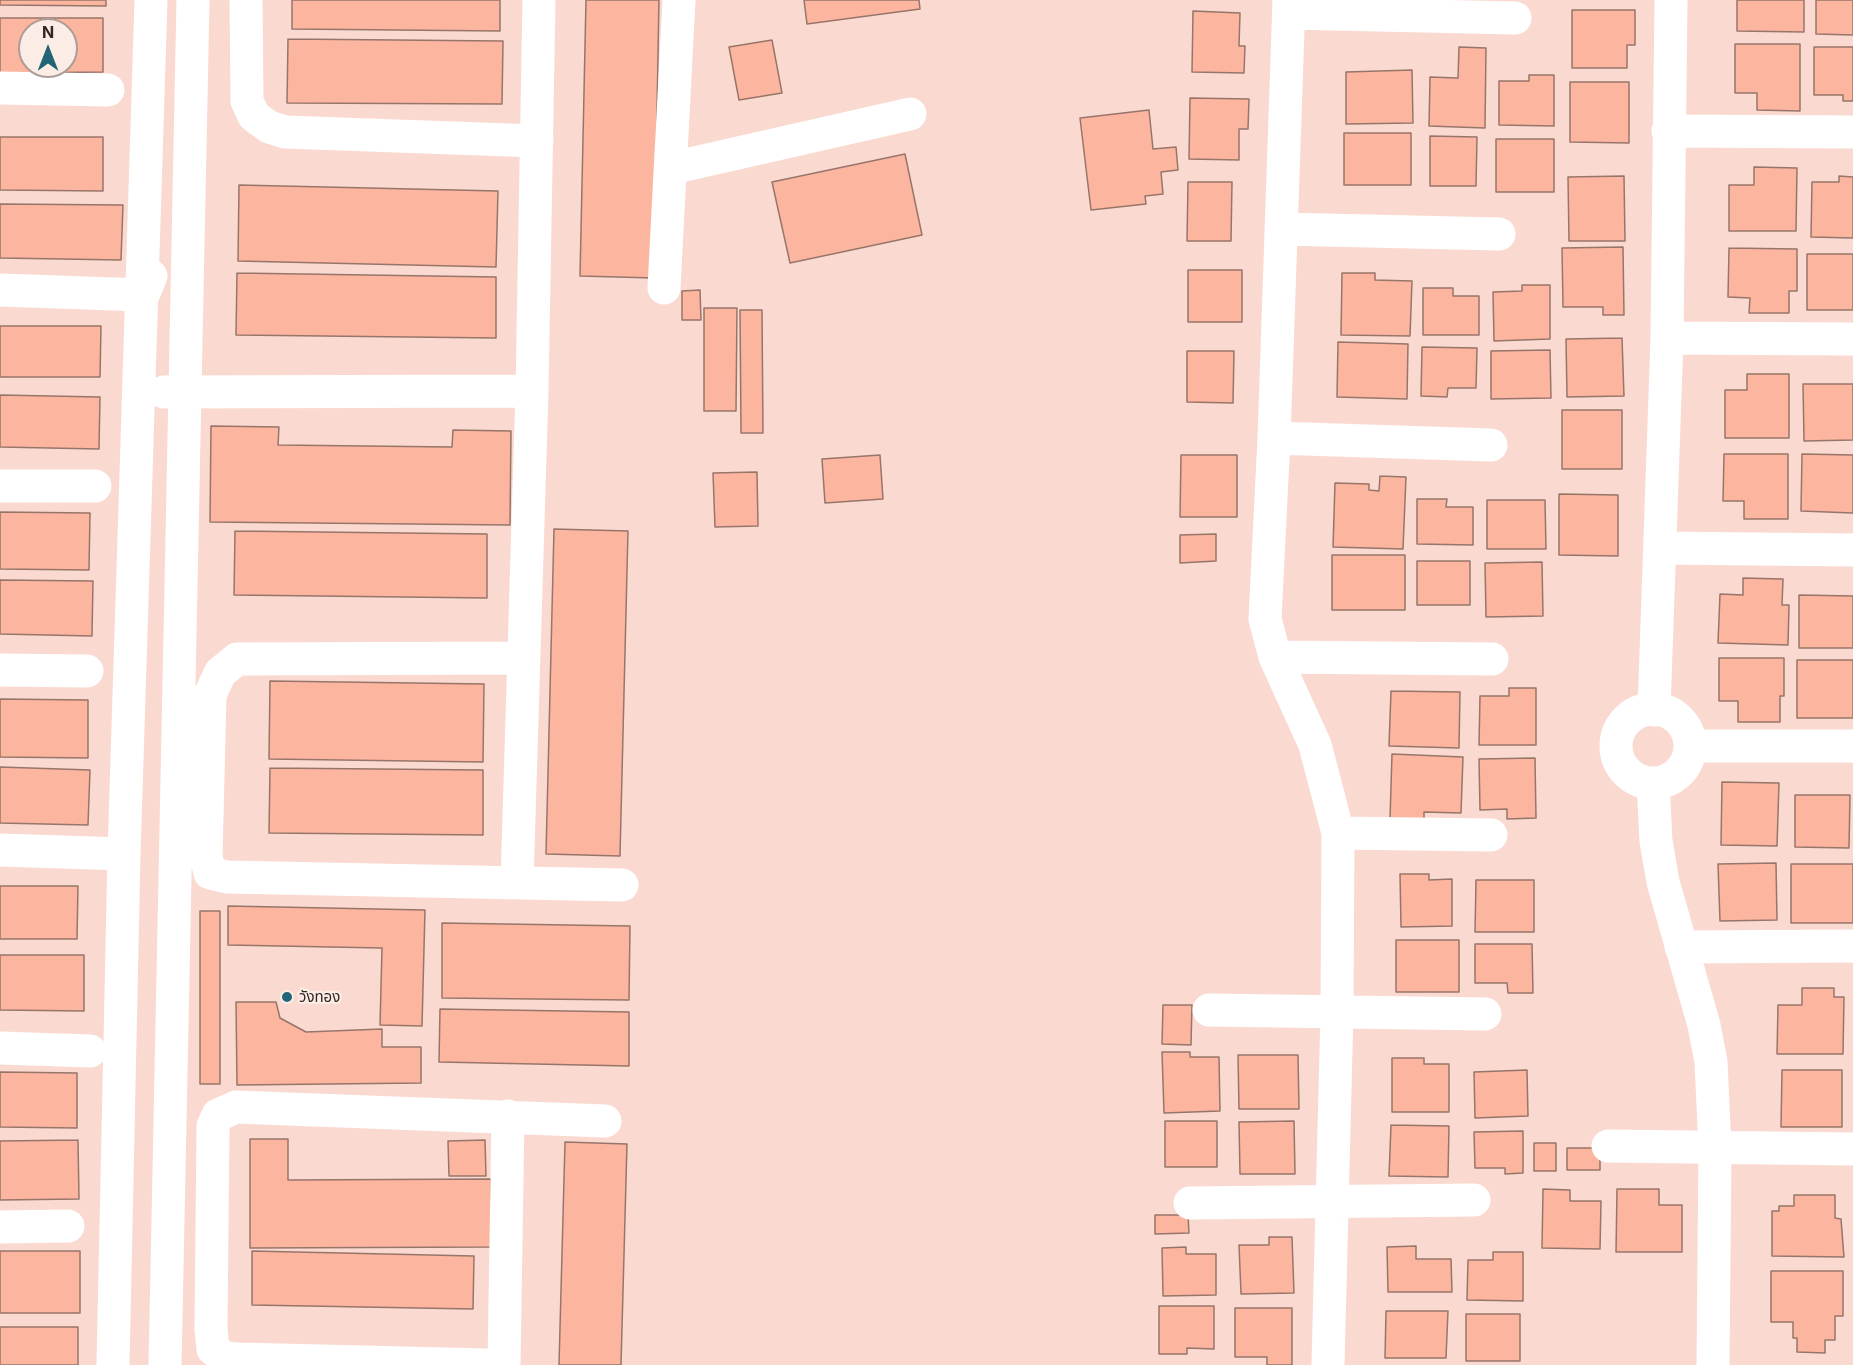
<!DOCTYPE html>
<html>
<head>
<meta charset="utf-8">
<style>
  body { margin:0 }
  #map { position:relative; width:1853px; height:1365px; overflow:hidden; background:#fadad0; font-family:Inter,sans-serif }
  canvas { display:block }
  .north { position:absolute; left:18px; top:18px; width:60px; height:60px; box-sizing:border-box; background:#fcece6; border:2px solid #ac9d97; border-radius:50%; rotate:0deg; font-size:16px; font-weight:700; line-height:24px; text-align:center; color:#342621 }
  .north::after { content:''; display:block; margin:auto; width:21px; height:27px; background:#216577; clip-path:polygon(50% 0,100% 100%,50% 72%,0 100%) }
</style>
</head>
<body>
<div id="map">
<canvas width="1853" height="1365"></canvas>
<div class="north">N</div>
</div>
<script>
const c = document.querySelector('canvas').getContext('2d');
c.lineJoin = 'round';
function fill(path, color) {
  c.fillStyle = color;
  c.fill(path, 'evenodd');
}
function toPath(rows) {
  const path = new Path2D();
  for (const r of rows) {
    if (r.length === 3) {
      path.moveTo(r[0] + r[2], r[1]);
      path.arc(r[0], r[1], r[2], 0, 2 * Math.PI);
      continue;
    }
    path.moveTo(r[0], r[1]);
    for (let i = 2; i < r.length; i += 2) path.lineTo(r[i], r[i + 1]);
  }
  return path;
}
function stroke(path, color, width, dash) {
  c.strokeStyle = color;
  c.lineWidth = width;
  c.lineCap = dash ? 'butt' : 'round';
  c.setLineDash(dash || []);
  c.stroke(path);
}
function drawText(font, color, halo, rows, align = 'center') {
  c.font = font + ' Inter,"Noto Sans Thai",sans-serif';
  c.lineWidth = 4.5;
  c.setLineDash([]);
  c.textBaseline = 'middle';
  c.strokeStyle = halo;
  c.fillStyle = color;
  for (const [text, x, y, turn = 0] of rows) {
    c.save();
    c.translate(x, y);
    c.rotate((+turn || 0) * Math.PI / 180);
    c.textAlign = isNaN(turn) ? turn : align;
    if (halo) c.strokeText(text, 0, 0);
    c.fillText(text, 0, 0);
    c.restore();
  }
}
const building = toPath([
  [0,0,106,0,106,6,0,5,0,0],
  [292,0,500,0,500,31,292,29,292,0],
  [586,0,659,0,654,278,580,276,586,0],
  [804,0,919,0,920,9,807,24,804,0],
  [1737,0,1804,0,1804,32,1737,31,1737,0],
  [1816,0,1853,0,1853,35,1816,34,1816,0],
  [1572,10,1635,10,1635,45,1627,45,1627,68,1572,68,1572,10],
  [1193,11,1240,13,1239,46,1245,46,1244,73,1192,72,1193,11],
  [0,18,103,18,103,72,0,73,0,18],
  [30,30,66,30,66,66,30,66,30,30],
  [288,39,503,41,502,104,287,103,288,39],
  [772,40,782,93,739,100,729,47,772,40],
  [1735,44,1800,44,1800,111,1757,110,1757,93,1735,93,1735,44],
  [1459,47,1486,48,1485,128,1429,126,1430,77,1458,78,1459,47],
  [1814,47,1853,47,1853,101,1843,101,1843,95,1814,95,1814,47],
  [1412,70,1413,123,1346,124,1346,72,1412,70],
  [1529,75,1554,75,1554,126,1499,125,1499,81,1529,81,1529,75],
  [1570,82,1629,82,1629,143,1570,142,1570,82],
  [1190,98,1249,99,1248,129,1239,129,1239,160,1189,159,1190,98],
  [1149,110,1153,149,1176,147,1178,170,1161,172,1163,194,1145,196,1146,204,1091,210,1080,118,1149,110],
  [1344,133,1411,133,1411,185,1344,185,1344,133],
  [1430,136,1477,137,1476,186,1430,186,1430,136],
  [0,137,103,137,103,191,0,190,0,137],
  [1496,139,1554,139,1554,192,1496,192,1496,139],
  [905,154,922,235,790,263,772,182,905,154],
  [1754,167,1797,168,1796,231,1729,231,1729,185,1754,185,1754,167],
  [1624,176,1625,241,1569,241,1568,177,1624,176],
  [1839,176,1853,177,1853,238,1811,237,1812,182,1839,182,1839,176],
  [1188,182,1232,182,1231,241,1187,241,1188,182],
  [239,185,498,191,496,267,238,261,239,185],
  [0,204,123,205,121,260,0,258,0,204],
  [1623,247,1624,315,1603,315,1603,307,1563,307,1562,248,1623,247],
  [1729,248,1797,249,1797,291,1789,291,1789,313,1749,313,1750,298,1728,297,1729,248],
  [1807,254,1853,254,1853,310,1807,310,1807,254],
  [1188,270,1242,270,1242,322,1188,322,1188,270],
  [237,273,496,277,496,338,236,335,237,273],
  [1342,273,1375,273,1375,280,1412,281,1410,336,1341,335,1342,273],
  [1522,285,1550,285,1550,339,1494,341,1493,292,1522,291,1522,285],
  [1423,288,1453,288,1453,296,1479,296,1479,335,1423,335,1423,288],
  [700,290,701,320,682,320,682,291,700,290],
  [704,308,737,308,736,411,704,411,704,308],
  [740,310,762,310,763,433,741,433,740,310],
  [0,326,101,326,100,377,0,377,0,326],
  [1622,338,1624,396,1567,397,1566,339,1622,338],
  [1338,342,1408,344,1407,399,1337,397,1338,342],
  [1422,347,1477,348,1476,388,1448,388,1447,397,1421,396,1422,347],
  [1550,350,1551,398,1491,399,1491,351,1550,350],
  [1187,351,1234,351,1233,403,1187,402,1187,351],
  [1747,374,1789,374,1789,438,1725,438,1725,390,1747,390,1747,374],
  [1803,384,1853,384,1853,440,1804,441,1803,384],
  [0,395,100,397,99,449,0,447,0,395],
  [1562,410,1622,410,1622,469,1562,469,1562,410],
  [211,426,279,427,278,445,452,447,453,430,511,431,510,525,210,522,211,426],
  [1724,454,1788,454,1788,519,1744,519,1744,501,1723,501,1724,454],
  [1802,454,1853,455,1853,513,1801,511,1802,454],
  [880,455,883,499,825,503,822,459,880,455],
  [1181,455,1237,455,1237,517,1180,517,1181,455],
  [757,472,758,526,715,527,713,473,757,472],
  [1380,476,1406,477,1403,549,1333,547,1335,483,1369,484,1369,490,1379,491,1380,476],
  [1559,494,1618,495,1618,556,1559,555,1559,494],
  [1417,499,1447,499,1446,507,1473,507,1473,545,1417,544,1417,499],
  [1487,500,1545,500,1546,549,1487,549,1487,500],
  [0,512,90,513,89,570,0,569,0,512],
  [554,529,628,531,620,856,546,854,554,529],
  [235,531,487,534,487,598,234,595,235,531],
  [1216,534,1216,561,1180,563,1180,535,1216,534],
  [1332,555,1405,555,1405,610,1332,610,1332,555],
  [1417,561,1470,561,1470,605,1417,605,1417,561],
  [1542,562,1543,616,1486,617,1485,563,1542,562],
  [1743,578,1783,579,1782,605,1789,605,1788,645,1718,643,1720,594,1743,595,1743,578],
  [0,580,93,581,92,636,0,634,0,580],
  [1799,595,1853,596,1853,648,1799,648,1799,595],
  [1719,658,1784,658,1784,696,1780,696,1780,722,1738,722,1738,701,1719,701,1719,658],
  [1797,660,1853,660,1853,718,1797,718,1797,660],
  [270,681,484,684,483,762,269,759,270,681],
  [1509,688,1536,688,1536,745,1479,745,1480,696,1509,696,1509,688],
  [1391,691,1460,692,1459,748,1389,746,1391,691],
  [0,699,88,700,88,758,0,757,0,699],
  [1392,754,1463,757,1461,813,1424,812,1424,820,1390,819,1392,754],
  [1535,758,1536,818,1507,819,1507,809,1480,810,1479,759,1535,758],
  [0,767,90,770,88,825,0,823,0,767],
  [270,768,483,770,483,835,269,833,270,768],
  [1722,782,1779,783,1777,846,1721,845,1722,782],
  [1795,795,1850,795,1849,848,1795,847,1795,795],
  [1776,863,1777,920,1720,921,1718,864,1776,863],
  [1791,864,1853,864,1853,923,1791,923,1791,864],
  [1400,874,1429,874,1429,880,1452,879,1452,926,1401,927,1400,874],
  [1476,880,1534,880,1534,932,1475,932,1476,880],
  [0,886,78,886,77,939,0,939,0,886],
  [228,906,425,910,422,1026,380,1025,382,948,228,945,228,906],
  [200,911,220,911,220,1084,200,1084,200,911],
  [442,923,630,926,629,1000,442,998,442,923],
  [1396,940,1459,940,1459,992,1396,992,1396,940],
  [1475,944,1532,944,1533,993,1508,993,1507,983,1475,983,1475,944],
  [0,955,84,955,84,1011,0,1010,0,955],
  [1802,988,1834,988,1834,997,1844,997,1843,1054,1777,1054,1778,1005,1802,1005,1802,988],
  [236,1002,276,1002,280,1018,306,1032,382,1029,382,1047,421,1047,421,1083,237,1085,236,1002],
  [1163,1005,1192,1005,1191,1045,1162,1044,1163,1005],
  [440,1009,629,1012,629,1066,439,1062,440,1009],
  [1162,1052,1190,1052,1190,1057,1219,1057,1220,1111,1164,1113,1162,1052],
  [1238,1055,1298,1055,1299,1109,1239,1109,1238,1055],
  [1392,1058,1424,1058,1424,1064,1449,1064,1449,1112,1392,1112,1392,1058],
  [1527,1070,1528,1116,1475,1118,1474,1072,1527,1070],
  [1782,1070,1842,1070,1842,1127,1781,1127,1782,1070],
  [0,1072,77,1073,77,1128,0,1127,0,1072],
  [1165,1121,1217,1121,1217,1167,1165,1167,1165,1121],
  [1294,1121,1295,1174,1240,1174,1239,1122,1294,1121],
  [1391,1125,1449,1126,1448,1177,1389,1176,1391,1125],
  [1523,1131,1523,1173,1505,1174,1505,1168,1475,1168,1474,1132,1523,1131],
  [250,1139,288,1139,288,1180,491,1179,491,1247,250,1248,250,1139],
  [78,1140,79,1199,0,1200,0,1141,78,1140],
  [485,1140,486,1176,449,1176,448,1141,485,1140],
  [565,1142,627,1144,621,1365,559,1365,565,1142],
  [1534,1143,1556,1143,1556,1171,1534,1171,1534,1143],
  [1567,1148,1600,1148,1600,1170,1567,1170,1567,1148],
  [1543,1189,1570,1190,1570,1201,1601,1201,1600,1249,1542,1248,1543,1189],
  [1617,1189,1659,1189,1659,1205,1682,1205,1682,1252,1616,1252,1617,1189],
  [1794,1195,1835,1195,1835,1218,1841,1219,1844,1257,1772,1256,1772,1211,1779,1211,1779,1206,1794,1206,1794,1195],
  [1155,1215,1188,1215,1189,1233,1155,1234,1155,1215],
  [1269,1237,1292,1237,1294,1293,1241,1294,1239,1245,1269,1245,1269,1237],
  [1416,1246,1416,1259,1451,1259,1452,1292,1388,1292,1387,1247,1416,1246],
  [1186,1247,1186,1254,1216,1254,1216,1295,1163,1296,1162,1248,1186,1247],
  [0,1251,80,1251,80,1313,0,1313,0,1251],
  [252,1251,474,1256,473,1309,252,1305,252,1251],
  [1493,1252,1523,1252,1523,1301,1467,1300,1468,1260,1493,1260,1493,1252],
  [1771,1271,1843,1271,1843,1316,1835,1316,1835,1340,1825,1340,1825,1353,1797,1352,1797,1338,1793,1338,1793,1322,1771,1322,1771,1271],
  [1159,1306,1214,1306,1214,1349,1187,1348,1187,1354,1159,1354,1159,1306],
  [1235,1308,1292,1308,1292,1365,1267,1365,1267,1357,1235,1357,1235,1308],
  [1386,1311,1448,1311,1446,1358,1385,1358,1386,1311],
  [1466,1314,1520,1314,1520,1361,1466,1361,1466,1314],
  [0,1327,78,1327,78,1365,0,1365,0,1327]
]);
fill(building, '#fcb59f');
stroke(building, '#98756a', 1.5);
stroke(toPath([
  [246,0,247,101,254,116,269,127,285,132,537,141],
  [1289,0,1274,438,1265,619,1275,657,1315,745,1338,833,1337,1011,1328,1365],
  [1289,13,1515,18],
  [0,88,108,90],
  [1668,131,1853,132],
  [672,168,910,114],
  [1282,229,1499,234],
  [664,288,679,0],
  [0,290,143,295,151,276],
  [1667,338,1853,339],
  [164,392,532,391],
  [1274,438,1491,445],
  [0,486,95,486],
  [1661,548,1853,550],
  [1275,657,1492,659],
  [524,658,237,659,220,673,210,695,206,857,210,873,227,877,622,885],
  [0,670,87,671],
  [1653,746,37],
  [1654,710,1667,338,1671,0],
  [1690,746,1853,746],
  [1653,783,1656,841,1663,882,1704,1025,1711,1062,1715,1148,1713,1365],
  [1338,833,1491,835],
  [0,850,124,854],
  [517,882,532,391,539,0],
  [1681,947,1853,946],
  [1209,1010,1485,1014],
  [0,1048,90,1051],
  [1608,1146,1853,1149],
  [1190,1203,1474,1200],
  [0,1227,68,1226],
  [113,1365,124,854,151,0],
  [165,1365,193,0],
  [486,1365,238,1359,225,1358,213,1349,211,1329,213,1126,218,1115,236,1107,605,1121],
  [504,1365,508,1116]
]), '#fff', 33);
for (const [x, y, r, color] of [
  [287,997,6,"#216577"]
]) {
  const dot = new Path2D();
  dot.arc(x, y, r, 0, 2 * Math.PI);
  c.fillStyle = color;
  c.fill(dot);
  stroke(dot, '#fcece6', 2);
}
drawText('15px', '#342621', '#fcece6', [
  ["วังทอง",299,997]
], 'left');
</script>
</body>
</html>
